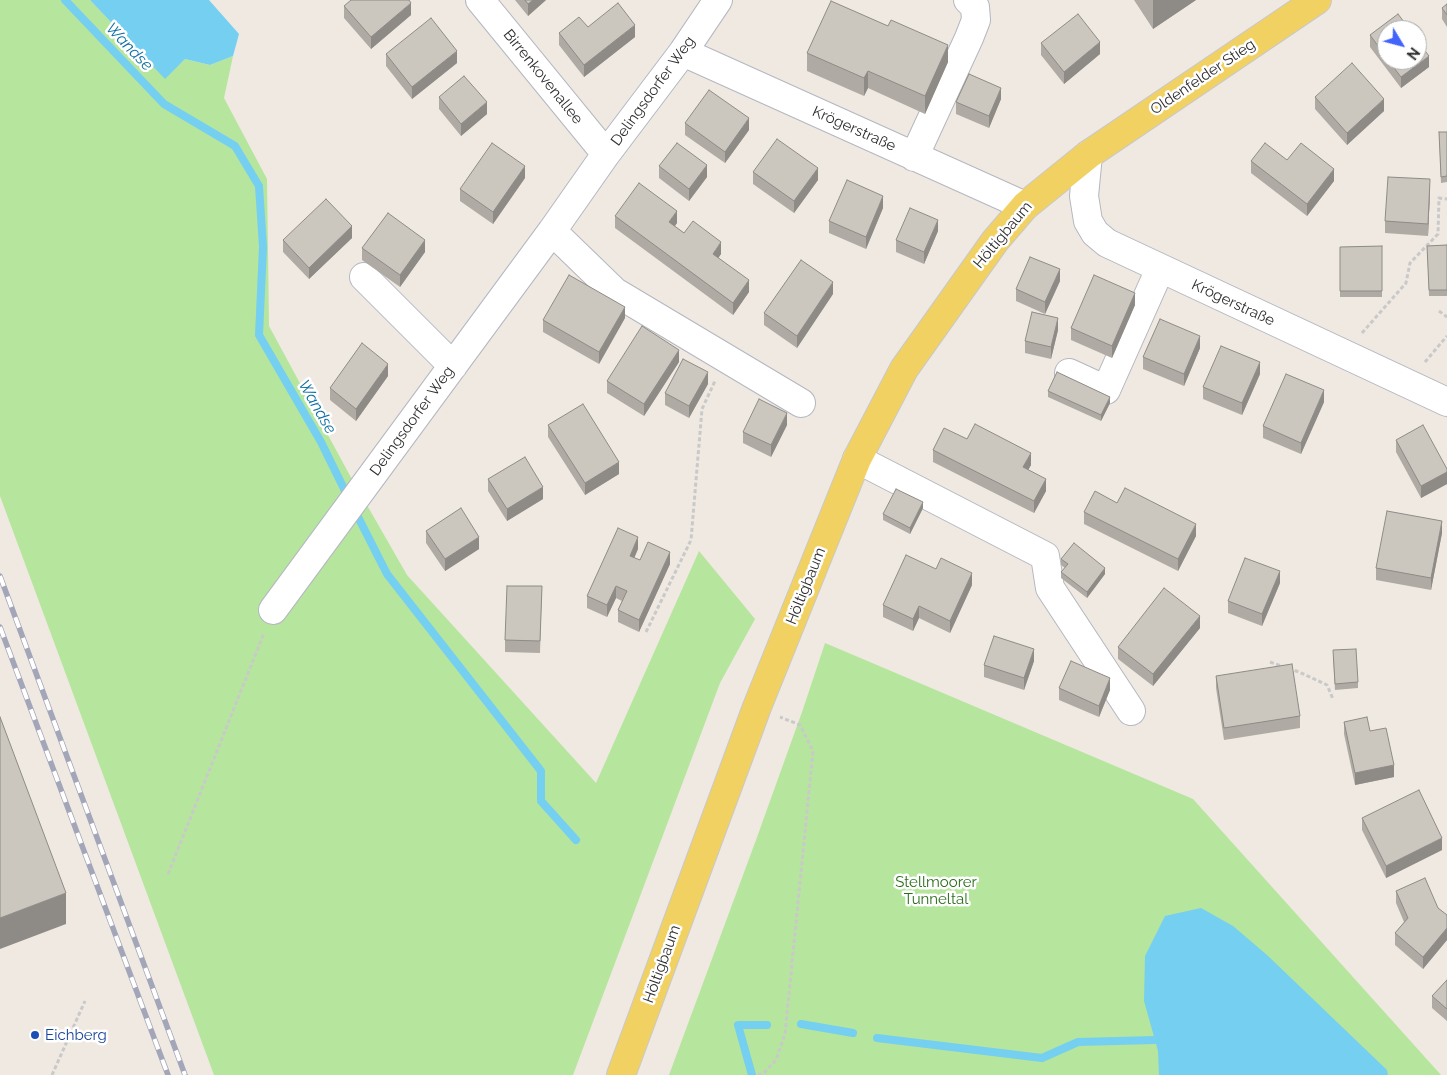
<!DOCTYPE html>
<html>
<head>
<meta charset="utf-8">
<style>
  body { margin:0 }
  #map { position:relative; width:1447px; height:1075px; overflow:hidden; background:#efe9e1; font-family:Raleway,sans-serif }
  canvas { display:block }
  .north { position:absolute; left:1377px; top:20px; width:50px; height:50px; box-sizing:border-box; background:#fff; border:1px solid #ababab; border-radius:50%; rotate:127deg; font-size:14px; font-weight:700; line-height:20px; text-align:center; color:#2e2e2e }
  .north::after { content:''; display:block; margin:auto; width:18px; height:22px; background:#4264fb; clip-path:polygon(50% 0,100% 100%,50% 72%,0 100%) }
</style>
</head>
<body>
<div id="map">
<canvas width="1447" height="1075"></canvas>
<div class="north">N</div>
</div>
<script>
const c = document.querySelector('canvas').getContext('2d');
c.lineJoin = 'round';
function fill(path, color) {
  c.fillStyle = color;
  c.fill(path, 'evenodd');
}
function toPath(rows) {
  const path = new Path2D();
  for (const r of rows) {
    path.moveTo(r[0], r[1]);
    for (let i = 2; i < r.length; i += 2) path.lineTo(r[i], r[i + 1]);
  }
  return path;
}
function stroke(path, color, width, dash) {
  c.strokeStyle = color;
  c.lineWidth = width;
  c.lineCap = dash ? 'butt' : 'round';
  c.setLineDash(dash || []);
  c.stroke(path);
}
function drawText(font, color, halo, rows, align = 'center') {
  c.font = font + ' Raleway,sans-serif';
  c.lineWidth = 5;
  c.setLineDash([]);
  c.textBaseline = 'middle';
  c.strokeStyle = halo;
  c.fillStyle = color;
  for (const [text, x, y, turn = 0] of rows) {
    c.save();
    c.translate(x, y);
    c.rotate((+turn || 0) * Math.PI / 180);
    c.textAlign = isNaN(turn) ? turn : align;
    if (halo) c.strokeText(text, 0, 0);
    c.fillText(text, 0, 0);
    c.restore();
  }
}
fill(toPath([
  [0,0,90,0,165,78,185,59,210,65,233,56,224,98,267,179,269,326,348,472,407,575,596,783,699,551,755,619,720,683,573,1075,214,1075,0,496],
  [825,643,1193,799,1441,1075,669,1075,756,840,802,712]
]), '#b6e59e');
fill(toPath([
  [90,0,209,0,239,34,233,56,210,65,185,59,165,79],
  [1201,908,1233,926,1267,955,1387,1070,1388,1075,1159,1075,1158,1051,1144,1001,1145,956,1165,916]
]), '#75cff0');
stroke(toPath([
  [65,0,164,104,235,146,259,186,263,247,259,335,321,442,349,499],
  [354,509,387,574,541,771,541,801,576,840],
  [801,1024,853,1033],
  [877,1038,1042,1058,1078,1042,1155,1040],
  [752,1075,738,1025,767,1025]
]), '#75cff0', 8);
const minor = toPath([
  [480,0,606,154],
  [683,52,1025,206],
  [1088,155,1084,196,1088,221,1095,233,1107,243,1447,402],
  [914,157,969,38,976,20,975,7,968,0],
  [552,231,615,292,801,403],
  [364,277,453,366],
  [1069,373,1106,390,1160,269],
  [857,459,1045,556,1050,588,1131,711],
  [273,610,552,231,606,154,683,52,718,0]
]);
const major = toPath([
  [621,1075,757,707,857,459,904,369,995,241,1025,206,1088,155,1317,0]
]);
stroke(minor, '#b4b7c1', 30);
stroke(major, '#c9c9c9', 30);
stroke(toPath([
  [1439,311,1447,317],
  [1362,333,1406,283,1410,263,1438,234,1439,198,1447,199],
  [1425,362,1447,336],
  [646,632,691,540,702,409,715,381],
  [1270,662,1299,672,1327,685,1333,699],
  [168,874,264,633],
  [52,1075,85,1001],
  [758,1075,764,1073,776,1060,785,1034,813,751,800,725,780,717]
]), '#c9c9c9', 3, [4, 2.5]);
stroke(minor, '#fff', 28);
stroke(major, '#f2d163', 28);
const rail = toPath([
  [0,576,185,1075],
  [0,627,168,1075]
]);
stroke(rail, '#a3a6b8', 5.5);
stroke(rail, '#fff', 4, [11]);
fill(toPath([
  [515,0,546,0,528,16],
  [1134,0,1196,0,1153,29],
  [1447,4,1447,27,1442,19,1442,8],
  [344,6,411,15,371,49,344,18],
  [588,27,635,37,584,77,559,45,559,33],
  [1387,30,1387,60,1417,60,1429,67,1401,88,1370,47,1370,35],
  [1041,43,1100,54,1064,84,1041,55],
  [807,53,948,62,925,114,868,88,864,96,807,71],
  [386,54,457,63,412,99,386,66],
  [439,97,487,114,461,136,439,109],
  [1315,97,1384,111,1347,145,1315,109],
  [1001,99,989,128,956,114,956,102],
  [685,123,749,130,725,163,685,135],
  [1439,132,1447,132,1447,182,1441,183],
  [1287,160,1334,181,1307,216,1251,173,1251,161],
  [659,166,707,177,689,201,659,178],
  [753,172,818,180,794,213,753,184],
  [525,178,493,224,460,201,460,189],
  [1430,191,1428,236,1385,233,1385,221],
  [883,208,866,249,829,233,829,221],
  [615,216,677,223,675,226,684,233,721,254,718,258,749,292,733,315,615,228],
  [938,231,924,264,896,252,896,240],
  [352,238,309,279,283,252,283,240],
  [1447,245,1447,296,1429,296,1427,246],
  [1382,246,1382,297,1340,297,1340,247],
  [362,248,425,252,400,287,362,260],
  [1060,281,1045,314,1016,301,1016,289],
  [833,294,797,348,764,325,764,313],
  [1135,305,1112,358,1071,340,1071,328],
  [625,318,599,364,543,332,543,320],
  [1058,330,1051,359,1025,353,1025,341],
  [1200,348,1184,386,1143,369,1143,357],
  [679,362,644,416,607,393,607,381],
  [1260,374,1242,415,1203,399,1203,387],
  [388,376,356,421,330,400,330,388],
  [708,384,689,418,665,405,665,393],
  [1048,391,1110,403,1101,421,1048,397],
  [1324,402,1301,454,1263,438,1263,426],
  [548,425,619,474,585,495,548,437],
  [787,425,771,457,743,443,743,432],
  [967,439,1031,465,1028,470,1046,491,1034,513,933,462,933,450],
  [1396,440,1447,469,1447,484,1421,498,1396,452],
  [488,479,543,499,507,521,488,491],
  [1117,503,1196,536,1178,571,1084,524,1084,512],
  [923,508,910,534,883,520,883,514],
  [426,531,479,549,445,571,426,543],
  [1442,533,1431,590,1376,580,1376,568],
  [638,549,634,558,640,560,670,564,639,632,618,622,618,610,622,601,616,598,607,617,587,608,587,596],
  [1061,559,1105,574,1087,598,1061,578,1061,572,1065,568,1061,565],
  [936,569,972,585,950,633,919,618,913,631,883,617,883,605],
  [1280,583,1262,626,1228,613,1228,601],
  [542,586,540,653,505,652,505,640],
  [1200,628,1153,686,1118,659,1118,647],
  [1333,656,1358,682,1358,688,1335,690],
  [1034,661,1024,690,984,677,984,665],
  [1216,676,1300,716,1300,728,1224,740,1216,688],
  [1059,688,1110,690,1099,717,1059,700],
  [1344,722,1370,731,1394,777,1355,785,1344,734],
  [1362,818,1442,850,1386,878,1362,830],
  [1396,891,1438,908,1447,915,1447,940,1423,969,1395,945,1395,933,1404,922,1396,903],
  [1447,980,1447,1021,1432,1008,1432,996]
]), '#afaba4');
fill(toPath([
  [533,0,546,0,528,16,528,4],
  [1153,0,1196,0,1153,29],
  [411,3,411,15,371,49,371,37],
  [635,25,635,37,584,77,584,65],
  [1100,42,1100,54,1064,84,1064,72],
  [948,45,948,62,925,114,925,96],
  [457,51,457,63,412,99,412,87],
  [1429,56,1429,67,1401,88,1401,77],
  [868,71,868,88,864,96,864,78],
  [1001,88,1001,99,989,128,989,116],
  [1384,99,1384,111,1347,145,1347,133],
  [487,102,487,114,461,136,461,124],
  [749,118,749,130,725,163,725,152],
  [707,165,707,177,689,201,689,189],
  [525,166,525,178,493,224,493,212],
  [818,168,818,180,794,213,794,201],
  [1334,169,1334,181,1307,216,1307,204],
  [1430,179,1430,191,1428,236,1428,224],
  [883,196,883,208,866,249,866,237],
  [677,211,677,223,669,234,669,222],
  [938,220,938,231,924,264,924,252],
  [352,226,352,238,309,279,309,268],
  [425,240,425,252,400,287,400,275],
  [721,242,721,254,713,266,713,254],
  [1060,269,1060,281,1045,314,1045,302],
  [749,280,749,292,733,315,733,303],
  [833,282,833,294,797,348,797,336],
  [1135,293,1135,305,1112,358,1112,346],
  [625,307,625,318,599,364,599,352],
  [1058,318,1058,330,1051,359,1051,347],
  [1200,336,1200,348,1184,386,1184,374],
  [679,350,679,362,644,416,644,404],
  [1260,362,1260,374,1242,415,1242,403],
  [388,364,388,376,356,421,356,409],
  [708,372,708,384,689,418,689,406],
  [1324,390,1324,402,1301,454,1301,443],
  [1110,397,1110,403,1101,421,1101,415],
  [787,413,787,425,771,457,771,445],
  [1031,453,1031,465,1023,479,1023,467],
  [619,462,619,474,585,495,585,483],
  [1447,472,1447,484,1421,498,1421,486],
  [1046,479,1046,491,1034,513,1034,501],
  [543,487,543,499,507,521,507,509],
  [923,502,923,508,910,534,910,528],
  [1442,521,1442,533,1431,590,1431,578],
  [1196,524,1196,536,1178,571,1178,559],
  [479,537,479,549,445,571,445,559],
  [638,537,638,549,630,568,630,556],
  [670,552,670,564,639,632,639,620],
  [1105,568,1105,574,1087,598,1087,592],
  [1280,571,1280,583,1262,626,1262,614],
  [972,573,972,585,950,633,950,621],
  [616,586,616,598,607,617,607,605],
  [919,606,919,618,913,631,913,619],
  [1200,616,1200,628,1153,686,1153,674],
  [1034,649,1034,661,1024,690,1024,678],
  [1110,678,1110,690,1099,717,1099,706],
  [1394,765,1394,777,1355,785,1355,773],
  [1442,838,1442,850,1386,878,1386,866],
  [66,893,66,924,0,949,0,918],
  [1447,928,1447,940,1423,969,1423,957]
]), '#8e8b86');
const building = toPath([
  [351,0,409,0,411,3,371,37,344,6,351,0],
  [525,0,533,0,528,4,525,0],
  [831,1,888,26,891,20,948,45,925,96,868,71,864,78,807,53,831,1],
  [618,3,635,25,584,65,559,33,579,17,588,27,618,3],
  [1447,4,1447,15,1442,8,1447,4],
  [1078,14,1100,42,1064,72,1041,43,1078,14],
  [1398,14,1410,30,1387,30,1387,58,1370,35,1398,14],
  [431,18,457,51,412,87,386,54,431,18],
  [1417,40,1429,56,1401,77,1388,60,1417,60,1417,40],
  [1352,63,1384,99,1347,133,1315,97,1352,63],
  [969,74,1001,88,989,116,956,102,969,74],
  [464,76,487,102,461,124,439,97,464,76],
  [709,90,749,118,725,152,685,123,709,90],
  [1439,132,1447,132,1447,176,1441,177,1439,132],
  [777,139,818,168,794,201,753,172,777,139],
  [492,143,525,166,493,212,460,189,492,143],
  [677,143,707,165,689,189,659,166,677,143],
  [1265,143,1287,160,1301,143,1334,169,1307,204,1251,161,1265,143],
  [1388,177,1430,179,1428,224,1385,221,1388,177],
  [847,180,883,196,866,237,829,221,847,180],
  [639,183,677,211,669,222,684,233,693,221,721,242,713,254,749,280,733,303,615,216,639,183],
  [326,199,352,226,309,268,283,240,326,199],
  [910,208,938,220,924,252,896,240,910,208],
  [388,213,425,240,400,275,362,248,388,213],
  [1447,245,1447,290,1429,290,1427,246,1447,245],
  [1382,246,1382,291,1340,291,1340,247,1382,246],
  [1030,257,1060,269,1045,302,1016,289,1030,257],
  [801,260,833,282,797,336,764,313,801,260],
  [569,275,625,307,599,352,543,320,569,275],
  [1094,275,1135,293,1112,346,1071,328,1094,275],
  [1032,312,1058,318,1051,347,1025,341,1032,312],
  [1160,319,1200,336,1184,374,1143,357,1160,319],
  [642,326,679,350,644,404,607,381,642,326],
  [362,343,388,364,356,409,330,388,362,343],
  [1221,346,1260,362,1242,403,1203,387,1221,346],
  [683,359,708,372,689,406,665,393,683,359],
  [1057,372,1110,397,1101,415,1048,391,1057,372],
  [1286,374,1324,390,1301,443,1263,426,1286,374],
  [759,399,787,413,771,445,743,432,759,399],
  [583,404,619,462,585,483,548,425,583,404],
  [975,424,1031,453,1023,467,1046,479,1034,501,933,450,944,428,967,439,975,424],
  [1423,425,1447,469,1447,472,1421,486,1396,440,1423,425],
  [525,457,543,487,507,509,488,479,525,457],
  [1125,488,1196,524,1178,559,1084,512,1095,491,1117,503,1125,488],
  [896,489,923,502,910,528,883,514,896,489],
  [461,508,479,537,445,559,426,531,461,508],
  [1387,511,1442,521,1431,578,1376,568,1387,511],
  [618,528,638,537,630,556,640,560,648,542,670,552,639,620,618,610,627,591,616,586,607,605,587,596,618,528],
  [1074,543,1105,568,1087,592,1061,572,1068,564,1061,559,1074,543],
  [906,555,936,569,941,558,972,573,950,621,919,606,913,619,883,605,906,555],
  [1245,558,1280,571,1262,614,1228,601,1245,558],
  [507,586,542,586,540,641,505,640,507,586],
  [1164,588,1200,616,1153,674,1118,647,1164,588],
  [994,636,1034,649,1024,678,984,665,994,636],
  [1356,649,1358,682,1335,684,1333,650,1356,649],
  [1071,661,1110,678,1099,706,1059,688,1071,661],
  [1292,664,1300,716,1224,728,1216,676,1292,664],
  [0,717,66,893,0,918,0,717],
  [1367,717,1370,731,1386,728,1394,765,1355,773,1344,722,1367,717],
  [1419,790,1442,838,1386,866,1362,818,1419,790],
  [1425,878,1438,908,1447,915,1447,928,1423,957,1395,933,1408,918,1396,891,1425,878],
  [1447,980,1447,1009,1432,996,1447,980]
]);
fill(building, '#cbc7bf');
stroke(building, '#8e8b86', 1);
for (const [x, y, r, color] of [
  [35,1035,5,"#1a4fb4"]
]) {
  const dot = new Path2D();
  dot.arc(x, y, r, 0, 2 * Math.PI);
  c.fillStyle = color;
  c.fill(dot);
  stroke(dot, '#fff', 2);
}
drawText('15px', '#2e2e2e', '#fff', [
  ["Birrenkovenallee",543,77,51],
  ["Oldenfelder Stieg",1203,77,-34],
  ["Delingsdorfer Weg",653,91,-54],
  ["Krögerstraße",854,129,24],
  ["Höltigbaum",1003,235,-50],
  ["Krögerstraße",1233,303,25],
  ["Delingsdorfer Weg",412,421,-54],
  ["Höltigbaum",806,586,-68],
  ["Höltigbaum",662,964,-70]
]);
drawText('15px', '#2c6e1b', '#fff', [
  ["Stellmoorer",936,882],
  ["Tunneltal",936,899]
]);
drawText('15px', '#164399', '#fff', [
  ["Eichberg",45,1035]
], 'left');
drawText('italic 16px', '#0d6fa3', '#fff', [
  ["Wandse",129,47,46],
  ["Wandse",317,407,60]
]);
</script>
</body>
</html>
